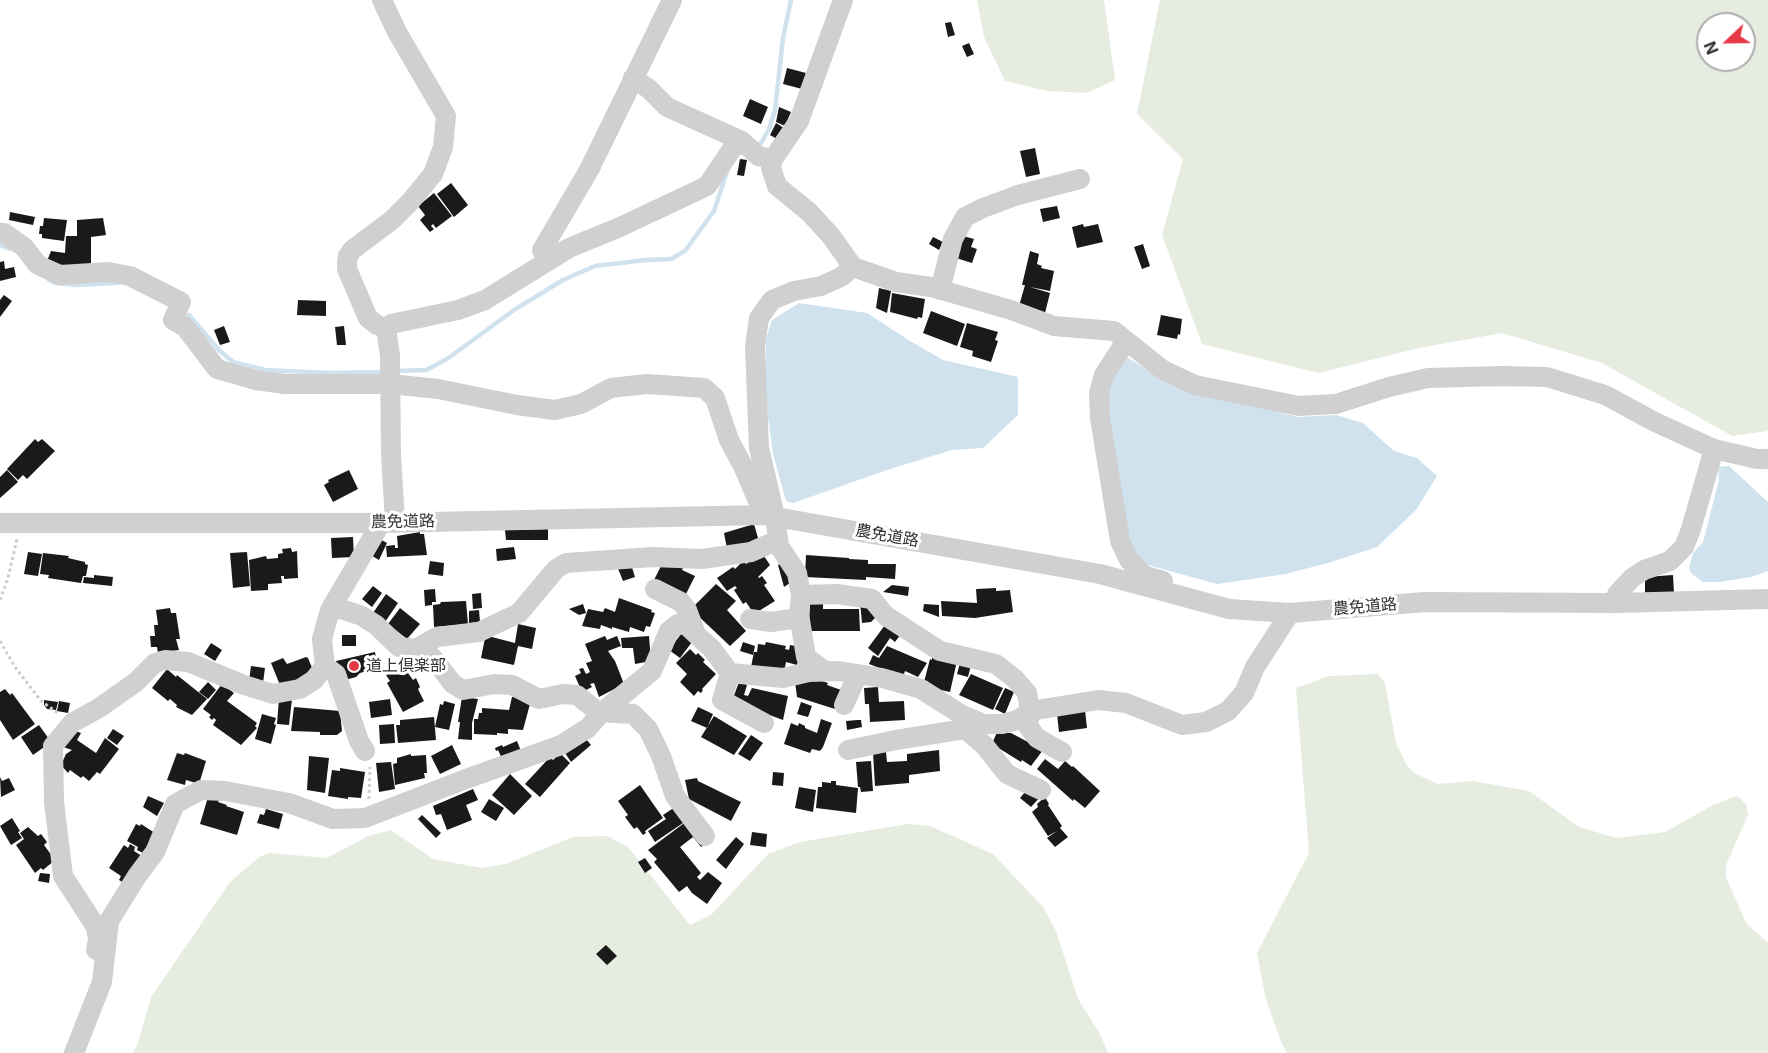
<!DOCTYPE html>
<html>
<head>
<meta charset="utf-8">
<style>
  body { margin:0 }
  #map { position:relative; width:1768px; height:1053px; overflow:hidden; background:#fff; font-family:Inter,sans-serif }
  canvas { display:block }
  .north { position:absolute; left:1696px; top:12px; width:60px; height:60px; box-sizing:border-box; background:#fff; border:2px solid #adadad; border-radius:50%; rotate:248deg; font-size:16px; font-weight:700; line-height:24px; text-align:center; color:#333 }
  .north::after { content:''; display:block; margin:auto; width:21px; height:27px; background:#e63946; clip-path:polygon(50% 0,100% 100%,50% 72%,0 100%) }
</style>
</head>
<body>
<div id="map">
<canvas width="1768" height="1053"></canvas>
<div class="north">N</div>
</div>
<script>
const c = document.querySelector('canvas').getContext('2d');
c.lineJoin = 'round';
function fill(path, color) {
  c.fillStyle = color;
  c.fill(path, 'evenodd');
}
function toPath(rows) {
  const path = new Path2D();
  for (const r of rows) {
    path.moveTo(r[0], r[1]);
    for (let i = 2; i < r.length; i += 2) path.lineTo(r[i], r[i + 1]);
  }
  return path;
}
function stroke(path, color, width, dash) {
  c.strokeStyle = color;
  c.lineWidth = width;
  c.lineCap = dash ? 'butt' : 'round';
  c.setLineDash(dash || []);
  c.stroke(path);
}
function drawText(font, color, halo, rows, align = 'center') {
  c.font = font + ' Inter,"Noto Sans JP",sans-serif';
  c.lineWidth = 6;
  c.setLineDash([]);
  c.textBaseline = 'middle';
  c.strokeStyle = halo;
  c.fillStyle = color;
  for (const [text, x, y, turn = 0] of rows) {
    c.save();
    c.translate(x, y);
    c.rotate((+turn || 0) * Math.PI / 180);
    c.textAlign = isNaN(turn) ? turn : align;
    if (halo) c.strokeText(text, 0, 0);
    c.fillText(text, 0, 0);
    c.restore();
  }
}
fill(toPath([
  [977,0,1104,0,1115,80,1086,93,1048,91,1005,81,984,37],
  [1160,0,1768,0,1768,431,1732,436,1602,363,1502,333,1419,348,1319,373,1202,344,1162,235,1183,159,1137,114],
  [1708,24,1744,24,1744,60,1708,60],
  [1378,674,1385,683,1396,743,1407,766,1416,774,1438,784,1473,781,1529,791,1579,827,1616,838,1665,832,1715,804,1737,796,1746,804,1748,815,1726,865,1726,877,1746,923,1768,943,1768,1053,1287,1053,1282,1044,1266,1000,1257,953,1309,853,1296,688,1329,676],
  [908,824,930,826,993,854,1043,907,1056,931,1078,999,1100,1034,1108,1053,133,1053,138,1043,151,997,230,882,259,857,269,853,327,858,368,836,391,830,433,859,482,868,505,864,573,837,607,836,628,847,690,925,711,915,768,854,800,842]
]), '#e6ecdf');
fill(toPath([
  [799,303,867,313,910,341,943,360,1018,377,1018,415,983,448,952,450,887,470,793,503,786,501,773,454,765,394,766,339,772,320],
  [1127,357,1169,384,1298,417,1336,415,1363,423,1394,451,1417,458,1437,476,1416,510,1377,547,1331,562,1286,574,1217,584,1148,565,1137,558,1126,535,1105,384],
  [1729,466,1768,502,1768,571,1751,577,1719,582,1703,582,1692,574,1689,569,1693,553,1703,542,1719,480,1718,467]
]), '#cfe2ee');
stroke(toPath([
  [755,145,761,143,769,129,775,110,783,38,791,0],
  [0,245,10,249],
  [49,280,55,283,76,285,118,283],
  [189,315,219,350,233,362,265,370,330,373,385,372],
  [396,371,426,370,447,359,514,310,563,280,595,266,646,260,671,259,685,251,714,211,727,172]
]), '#cfe2ee', 4.5);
fill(toPath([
  [951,22,955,35,948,37,945,23],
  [969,43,974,54,967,57,962,46],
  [787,68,806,73,802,89,783,84],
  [750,99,768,107,761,124,743,116],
  [779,107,791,112,785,126,776,122],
  [776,123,784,128,777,139,770,135],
  [1035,148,1040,174,1026,177,1020,151],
  [740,159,747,160,744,176,737,175],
  [451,183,468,205,454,217,437,194],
  [434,193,452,216,436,228,433,224,431,226,434,229,430,232,420,220,425,215,418,206],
  [1057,206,1060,218,1043,222,1040,209],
  [10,212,35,217,33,225,9,220],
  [44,218,67,220,64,241,42,238,42,234,39,234,40,226,43,226],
  [103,218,106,235,91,237,91,265,66,265,65,267,47,261,51,251,65,253,66,236,77,236,77,220],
  [1083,224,1084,227,1098,224,1103,242,1077,248,1072,227],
  [963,236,974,239,971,247,977,249,972,263,956,258],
  [933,237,943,242,939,250,929,244],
  [1143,244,1150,266,1142,269,1134,247],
  [1030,251,1039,254,1037,264,1042,266,1041,268,1054,271,1050,291,1030,287,1050,293,1045,313,1019,306,1025,285,1022,285],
  [4,261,5,269,14,267,16,277,0,281,0,262],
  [879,288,891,291,887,313,876,308],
  [892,293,925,299,922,318,918,317,917,319,890,312],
  [4,295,12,301,0,317,0,300],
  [298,300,326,301,326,316,297,315],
  [931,311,965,324,957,346,923,333],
  [1161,315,1182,319,1180,335,1178,334,1177,339,1157,335],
  [967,323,998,332,995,340,998,341,991,362,972,356,973,351,960,347],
  [224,326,230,342,220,345,214,330],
  [344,326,346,345,337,345,335,327],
  [35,439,38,442,42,439,55,451,27,479,23,475,18,480,7,469],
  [7,470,18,482,0,498,0,477],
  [349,470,358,489,333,502,324,485,329,482,328,480],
  [754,524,760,545,728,554,724,533],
  [548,529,548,540,506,540,505,530],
  [420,532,420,534,424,534,427,555,387,557,386,546,395,545,395,548,398,548,397,536],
  [353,537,354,557,332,558,331,538],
  [378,538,387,543,379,560,369,554],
  [514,547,516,559,497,561,496,549],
  [291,548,292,552,297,551,298,578,284,579,284,576,281,576,282,583,268,584,268,590,251,591,249,560,266,556,267,559,278,558,278,554,283,553,282,549],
  [28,552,42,554,38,576,24,574],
  [247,552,250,586,233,588,230,553],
  [43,553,69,556,68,558,85,562,85,564,88,565,86,576,83,576,81,583,48,578,49,575,40,574],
  [762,553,770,565,758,577,759,578,762,576,767,583,764,585,775,601,754,614,746,602,743,604,734,590,737,588,735,586,727,591,717,578,733,567,735,569,743,561,746,564],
  [806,555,849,558,849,559,868,560,868,564,896,564,895,579,866,577,866,580,805,577],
  [664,560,683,568,682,570,695,576,685,596,654,580],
  [430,561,444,563,443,576,428,574],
  [630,561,635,577,623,581,617,566],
  [784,561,793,581,784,587,778,565],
  [94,575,113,577,112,586,83,583,84,577,94,578],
  [1673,575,1674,594,1645,595,1645,577],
  [716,584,736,601,727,610,746,631,730,646,693,611,694,606],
  [892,585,909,587,908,596,883,592],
  [373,586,382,593,372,607,362,599],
  [996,588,996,591,1010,590,1013,612,975,618,942,616,941,601,977,603,976,589],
  [435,589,436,602,432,602,432,605,425,606,424,590],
  [481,593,482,608,473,609,472,594],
  [386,594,398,603,385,622,373,613],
  [619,598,652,610,651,612,655,613,650,627,646,626,644,632,630,627,629,632,612,627,612,629,601,625,600,629,582,626,588,609,603,612,605,608,615,612],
  [466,601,468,624,434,627,433,605,440,604,441,602],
  [823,602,823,609,859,609,860,631,811,631,809,625,810,603],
  [860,602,879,614,871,622,862,623],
  [583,604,586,613,579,615,569,609],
  [924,604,939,605,939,617,923,611],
  [170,608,171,613,176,613,180,639,176,639,179,650,158,653,157,647,151,647,150,636,155,636,154,625,158,625,156,610],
  [400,608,420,624,407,639,388,624],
  [479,610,480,622,469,623,469,611],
  [518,624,536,628,532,649,518,646,514,665,481,658,485,638,488,636,515,643],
  [885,625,901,634,895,642,890,638,878,656,868,648],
  [684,630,695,638,680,658,669,650],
  [342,635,356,635,356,646,342,646],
  [605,636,607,640,617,636,621,646,608,651,615,661,624,684,599,697,594,683,590,684,592,687,582,692,575,676,581,673,579,669,583,668,586,674,590,672,586,663,592,661,585,644],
  [649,636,651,661,635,664,633,648,622,648,621,638],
  [743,642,755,646,753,655,740,651],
  [766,642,786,646,785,649,789,650,790,645,801,647,797,665,786,662,784,673,751,667,754,652,757,652,758,644,765,645],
  [211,643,222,650,215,661,204,654],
  [887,646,927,663,918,677,905,671,903,677,869,664,873,655,879,658],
  [690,649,696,655,698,653,705,660,703,662,716,674,702,689,703,690,701,693,698,691,694,696,680,682,687,674,676,663],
  [375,652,377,665,366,668,367,671,360,673,356,677,345,680,340,677,336,661],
  [306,657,308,658,313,670,300,680,280,685,271,663,283,658,287,664],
  [932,658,957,661,950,692,923,686,930,659,932,660],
  [960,663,971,665,968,677,957,674],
  [251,666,265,668,263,683,249,681],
  [403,666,413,680,416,678,420,687,418,689,424,701,403,712,387,683,390,681,386,675],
  [167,669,176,677,177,675,207,699,192,715,176,707,177,705,170,699,168,701,152,688],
  [971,674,1003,688,993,710,959,695],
  [819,680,828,683,827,685,844,691,835,709,797,697,795,682],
  [208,682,216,690,208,699,199,692],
  [739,682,747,685,744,695,748,696,752,688,788,696,783,720,732,701],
  [222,684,234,693,227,701,257,723,255,726,257,728,241,745,213,725,216,720,214,718,212,720,209,717,211,715,203,709],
  [878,687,879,702,904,701,905,720,870,722,869,704,865,704,864,688],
  [1005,688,1014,692,1005,714,995,709],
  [5,689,10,695,12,693,35,724,13,740,0,720,0,692],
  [462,697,478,699,472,723,472,740,458,739,460,722,458,722],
  [512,697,525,698,530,704,523,730,508,729,508,734,497,733,497,735,474,734,474,719,478,719,479,713,482,713,482,708,509,710],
  [279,698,292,699,289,725,277,724],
  [390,699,392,715,371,718,369,702],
  [44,700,58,702,56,710,47,709,44,705],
  [59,701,70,703,68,713,57,711],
  [444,701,455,704,449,730,435,727,440,704,443,705],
  [801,702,812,706,808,717,797,714],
  [294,707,340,711,342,731,337,735,320,735,320,732,291,731],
  [698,707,713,714,707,728,691,721],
  [1085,710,1087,728,1059,732,1057,714],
  [262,714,276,718,274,724,272,723,276,725,271,744,255,739],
  [714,716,747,736,734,755,701,737],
  [434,717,436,740,398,743,396,725,400,725,400,720],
  [821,719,832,723,823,747,820,751,812,749,810,753,784,744,791,723,798,726,799,723,805,726,805,728,817,733],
  [857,720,861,720,862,727,847,730,846,721],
  [394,724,395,743,380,744,379,725],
  [39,725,49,739,45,742,47,745,33,755,21,737],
  [67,728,81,733,77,740,96,753,105,738,119,749,100,774,97,772,89,781,83,776,81,778,70,770,68,773,61,765,66,754,72,750,60,746],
  [113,729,124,736,117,745,107,738],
  [997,732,1011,733,1043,750,1031,766,1022,760,1021,762,992,744],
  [751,735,763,743,750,761,738,754],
  [586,739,591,745,571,762,565,753],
  [517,741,521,751,504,763,498,750,496,751,495,748,502,745,503,747],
  [452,745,461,764,440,774,431,756],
  [939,750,940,771,909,775,909,783,875,786,873,753,886,752,887,762,907,761,907,754],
  [177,753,184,755,185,753,206,761,199,784,186,780,185,785,167,780],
  [560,753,570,763,540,797,525,784,550,757,553,760],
  [411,754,411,756,426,755,427,773,424,773,425,778,395,785,393,764,397,763,397,758],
  [309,756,329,758,325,793,307,790],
  [1045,759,1058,769,1065,761,1072,767,1073,766,1100,791,1085,808,1074,799,1073,801,1037,769],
  [871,761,873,791,861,792,860,787,858,787,856,762],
  [391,762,395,789,379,792,376,763],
  [340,768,365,772,361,798,348,797,348,799,328,796,332,770,340,771],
  [773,772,784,773,783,786,772,785],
  [510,774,532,796,514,815,492,795],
  [0,777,2,781,9,778,15,790,1,797],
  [697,778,698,781,741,802,731,821,689,799,685,780],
  [831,781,836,781,836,785,858,788,856,813,816,808,818,787,822,787,822,782,831,783],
  [640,785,663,818,645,831,646,833,643,835,637,827,634,829,625,817,628,815,618,801],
  [1031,785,1042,795,1031,807,1020,798],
  [799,787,816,790,813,812,795,808],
  [473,789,478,800,466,805,472,820,447,830,441,814,436,815,433,806],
  [148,796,164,803,157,816,143,807],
  [208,797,219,800,218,802,227,805,226,806,244,812,237,835,200,824],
  [1045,797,1049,804,1048,805,1062,826,1060,828,1068,837,1055,847,1047,838,1057,831,1048,836,1032,812,1038,807,1037,804],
  [489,799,504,808,496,821,481,812],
  [675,807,686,821,655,842,648,831,666,819,663,815],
  [266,809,283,814,279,829,257,823,260,814,264,815],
  [422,815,441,833,436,838,418,819],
  [12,818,20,831,18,832,22,838,11,845,0,826],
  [687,821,705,844,701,847,693,837,680,847,701,873,697,877,700,880,708,872,722,883,707,904,692,893,687,886,679,892,654,862,657,859,648,850],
  [136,824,140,826,141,824,158,835,147,855,137,850,138,847,127,841],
  [28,827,38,836,41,834,47,842,44,845,55,860,43,870,41,868,35,873,16,845,24,839,20,833],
  [752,832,767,834,766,847,750,845],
  [736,837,744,844,726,869,716,860],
  [130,844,135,847,134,851,145,858,127,885,119,880,121,876,109,868,124,845,128,848],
  [645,858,652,868,645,873,638,862],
  [40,873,50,874,49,883,38,881],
  [606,945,617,956,607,965,596,954]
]), '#1a1a1a');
stroke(toPath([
  [0,600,8,578,17,539],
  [0,641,15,667,41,701,58,713],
  [369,799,370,767]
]), '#cdcdcd', 3, [3, 3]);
stroke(toPath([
  [382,0,397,32,446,116,443,147,433,174,410,202,392,220,352,250,348,256,347,263,347,269,368,318,377,325,386,328,390,356,391,454,395,522],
  [843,0,799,121,773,159,771,168,777,186,809,212,831,236,853,267],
  [633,78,649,89,667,107,742,141],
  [0,233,4,233,24,247,38,265,60,275,108,272,130,276,181,302,173,320,185,327,217,369,255,380,285,384,390,384,438,389,517,405,555,410,581,404,611,388,647,384,704,388,715,398,729,440,743,466,764,515],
  [547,261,542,250,589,170,672,0],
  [940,290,953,239,965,217,983,208,1018,195,1080,179],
  [386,328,391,324,458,310,485,300,569,248,620,227,707,186,732,149,742,141,758,156,773,159],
  [1126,341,1104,375,1099,393,1100,418,1120,541,1129,560,1145,576,1163,581],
  [1714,449,1757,459,1768,459],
  [0,523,381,523,764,515,1100,574,1229,609,1290,613,1425,602,1615,603,1768,599],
  [655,589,681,602,687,610,696,634],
  [801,595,799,614,806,657,825,671],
  [330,610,341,609,362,616,376,625,399,647,416,649,424,653,433,658,453,684,463,690,494,684,512,685,539,699,563,694,577,695,598,712,633,714,648,729,661,756,675,796,705,836],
  [750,619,771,622,799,618],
  [416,649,437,637,479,632,519,613,556,569,566,563,653,557,702,559,751,552,778,540],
  [325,666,336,674,359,741,365,751],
  [730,673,722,700,764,723],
  [844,705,858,674],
  [965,729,984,745,1007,774,1041,790],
  [848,750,896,740,965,729,962,715],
  [1062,752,1037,738,1028,726,1030,711,1027,693,1015,679,996,664,940,651,886,616,872,599,837,594,801,595,797,573,779,546,775,516,759,448,755,346,759,318,772,300,794,291,821,286,841,277,853,267,896,282,931,287,1011,310,1054,326,1114,331,1163,370,1195,385,1299,406,1336,404,1389,387,1428,378,1501,376,1547,377,1605,395,1655,422,1714,449,1691,529,1684,547,1670,561,1644,570,1632,578,1617,594,1615,603],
  [96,950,98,939,96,927,63,876,54,802,53,746,72,723,99,708,136,682,155,663,165,660,188,662,244,685,273,694,300,689,314,680,325,666,322,639,330,610,381,523],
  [74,1053,102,982,109,921,137,876,155,852,175,804,201,790,225,791,289,803,333,819,365,818,466,779,561,745,588,728,602,712,652,671,669,631,678,624,686,625,712,649,730,673,783,678,809,672,839,671,882,678,921,689,962,715,984,724,1002,724,1018,720,1030,711,1098,700,1126,703,1182,725,1206,722,1228,711,1244,693,1255,667,1290,613]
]), '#d0d0d0', 20);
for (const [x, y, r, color] of [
  [354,666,6,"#e63946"]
]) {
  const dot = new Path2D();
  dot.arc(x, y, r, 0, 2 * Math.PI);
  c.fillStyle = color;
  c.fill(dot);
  stroke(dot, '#fff', 2);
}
drawText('16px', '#333', '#fff', [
  ["農免道路",403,522,-1],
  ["農免道路",887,536,10],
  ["農免道路",1365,607,-5]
]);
drawText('16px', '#333', '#fff', [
  ["道上倶楽部",366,666]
], 'left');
</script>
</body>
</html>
